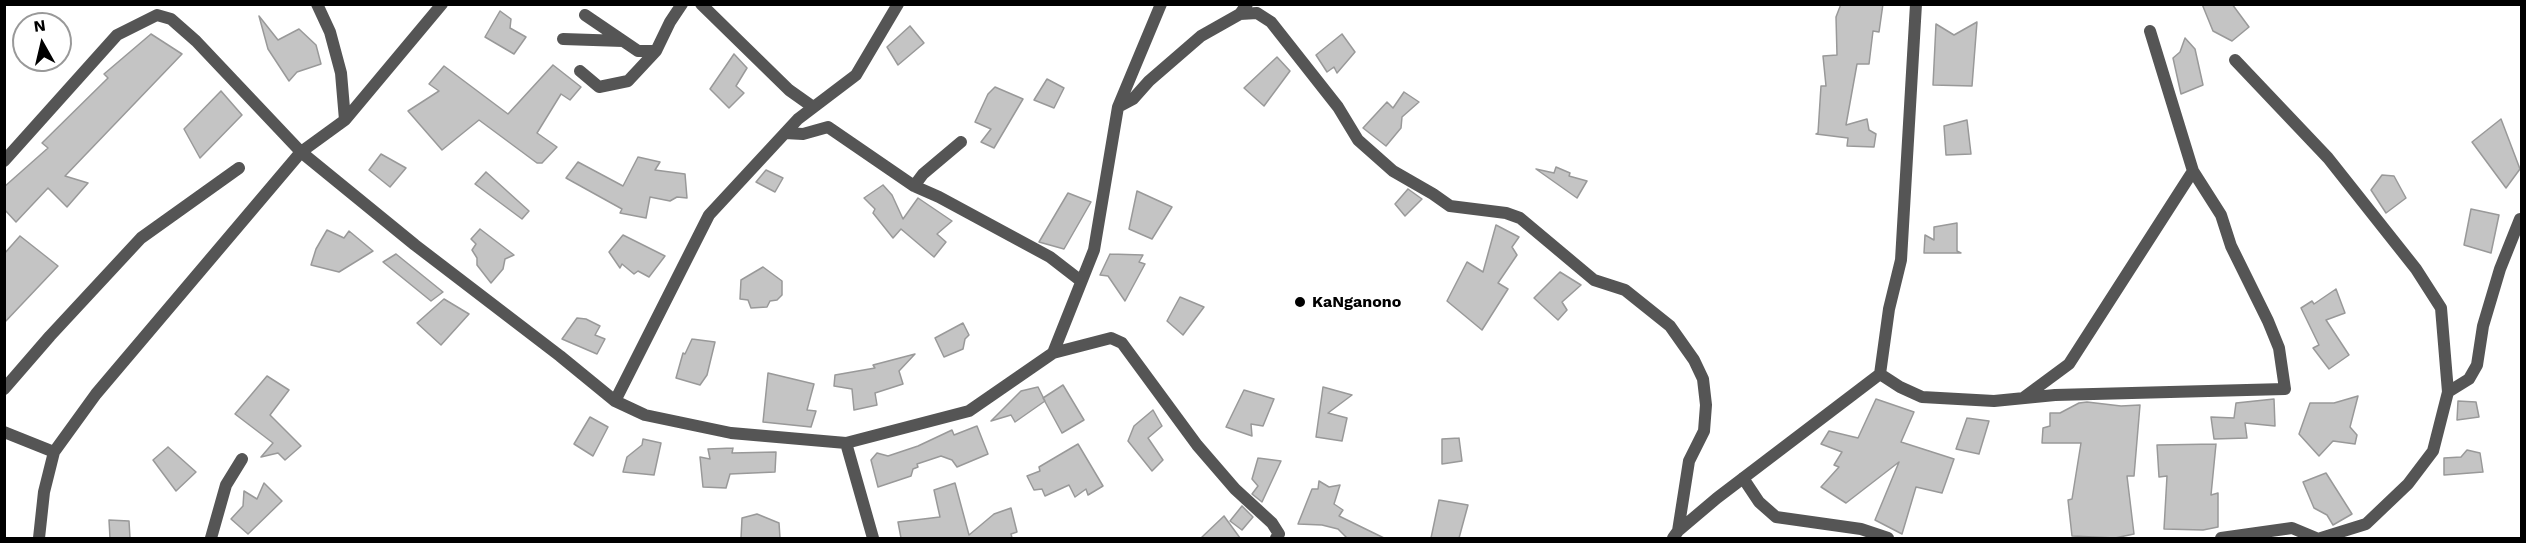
<!DOCTYPE html>
<html>
<head>
<meta charset="utf-8">
<style>
  body { margin:0 }
  #map { position:relative; width:2526px; height:543px; overflow:hidden; background:#fff; font-family:"Work Sans",sans-serif }
  canvas { display:block }
  .frame { position:absolute; inset:0; border:6px solid #000; pointer-events:none }
  .north { position:absolute; left:12px; top:12px; width:60px; height:60px; box-sizing:border-box; background:#fff; border:2px solid #999; border-radius:50%; rotate:352deg; font-size:16px; font-weight:700; line-height:24px; text-align:center; color:#000 }
  .north::after { content:''; display:block; margin:auto; width:21px; height:27px; background:#000; clip-path:polygon(50% 0,100% 100%,50% 72%,0 100%) }
</style>
</head>
<body>
<div id="map">
<canvas width="2526" height="543"></canvas>
<div class="frame"></div>
<div class="north">N</div>
</div>
<script>
const c = document.querySelector('canvas').getContext('2d');
c.lineJoin = 'round';
function fill(path, color) {
  c.fillStyle = color;
  c.fill(path, 'evenodd');
}
function toPath(rows) {
  const path = new Path2D();
  for (const r of rows) {
    path.moveTo(r[0], r[1]);
    for (let i = 2; i < r.length; i += 2) path.lineTo(r[i], r[i + 1]);
  }
  return path;
}
function stroke(path, color, width, dash) {
  c.strokeStyle = color;
  c.lineWidth = width;
  c.lineCap = dash ? 'butt' : 'round';
  c.setLineDash(dash || []);
  c.stroke(path);
}
function drawText(font, color, halo, rows, align = 'center') {
  c.font = font + ' "Work Sans",sans-serif';
  c.lineWidth = 5;
  c.setLineDash([]);
  c.textBaseline = 'middle';
  c.strokeStyle = halo;
  c.fillStyle = color;
  for (const [text, x, y, turn = 0] of rows) {
    c.save();
    c.translate(x, y);
    c.rotate((+turn || 0) * Math.PI / 180);
    c.textAlign = isNaN(turn) ? turn : align;
    if (halo) c.strokeText(text, 0, 0);
    c.fillText(text, 0, 0);
    c.restore();
  }
}
const building = toPath([
  [1841,4,1883,4,1879,32,1873,31,1869,64,1857,64,1846,125,1867,119,1869,130,1876,134,1874,147,1847,146,1848,138,1816,134,1818,133,1821,86,1826,86,1823,56,1837,55,1836,17,1841,4],
  [2202,4,2232,4,2249,27,2232,41,2213,31,2202,4],
  [500,11,511,19,510,28,526,37,514,54,485,37,500,11],
  [259,16,278,40,299,29,316,45,321,64,297,72,289,81,268,49,259,16],
  [1977,22,1972,86,1933,85,1936,24,1954,35,1977,22],
  [910,26,924,43,898,65,887,47,910,26],
  [151,34,182,54,65,176,88,183,67,207,48,188,16,222,4,209,4,187,48,148,42,143,108,78,104,74,151,34],
  [1342,34,1355,52,1337,73,1334,67,1327,72,1316,55,1342,34],
  [2185,38,2195,49,2203,85,2181,94,2173,58,2180,52,2185,38],
  [734,54,747,68,736,86,744,93,729,108,710,89,734,54],
  [1277,57,1290,71,1264,106,1244,88,1277,57],
  [553,65,581,87,570,100,561,94,537,133,557,147,542,163,537,163,479,120,442,150,408,111,439,91,429,84,444,66,508,114,553,65],
  [1047,79,1064,88,1054,108,1034,100,1047,79],
  [995,87,1023,99,994,148,981,142,991,129,975,122,988,94,995,87],
  [221,91,242,115,200,158,184,129,221,91],
  [1404,92,1419,102,1402,117,1401,128,1386,146,1363,128,1387,102,1393,108,1404,92],
  [2501,119,2520,169,2506,188,2472,142,2501,119],
  [1967,120,1971,154,1946,155,1944,126,1967,120],
  [381,154,406,168,390,187,369,170,381,154],
  [638,157,660,162,655,170,685,174,687,198,677,197,670,201,650,197,646,218,620,213,622,209,566,178,578,162,623,186,638,157],
  [1556,167,1570,173,1569,176,1587,181,1577,198,1536,169,1554,173,1556,167],
  [766,170,783,178,775,192,756,182,766,170],
  [486,172,529,211,522,219,475,184,486,172],
  [2382,175,2394,176,2406,198,2386,213,2371,190,2382,175],
  [883,185,892,195,903,219,918,198,952,221,937,234,946,242,934,257,901,229,893,238,873,213,875,209,864,198,883,185],
  [1408,189,1422,199,1405,216,1395,204,1408,189],
  [1137,191,1172,207,1152,239,1129,229,1137,191],
  [1068,193,1091,202,1064,249,1039,242,1068,193],
  [2471,209,2499,215,2491,253,2464,245,2471,209],
  [1957,223,1957,251,1961,253,1924,253,1925,235,1934,240,1934,227,1957,223],
  [1496,225,1519,237,1512,247,1517,255,1498,283,1508,289,1482,330,1447,301,1467,262,1483,272,1496,225],
  [480,229,514,255,505,259,503,269,491,283,477,265,477,258,472,250,476,244,471,239,480,229],
  [327,230,344,238,349,231,373,251,339,272,311,265,316,249,327,230],
  [623,235,665,256,649,277,638,271,634,274,622,264,620,268,609,252,623,235],
  [20,236,58,266,4,323,4,254,20,236],
  [396,254,443,292,431,301,383,262,396,254],
  [1110,254,1143,255,1139,262,1145,264,1125,301,1108,276,1100,275,1110,254],
  [763,267,782,281,782,295,777,300,770,301,767,307,751,308,748,300,740,299,741,280,763,267],
  [1560,272,1581,285,1562,302,1567,310,1558,320,1534,298,1560,272],
  [2336,289,2345,313,2326,320,2349,355,2329,369,2313,348,2319,345,2301,308,2312,301,2314,304,2336,289],
  [1180,297,1204,307,1183,335,1167,321,1180,297],
  [444,299,469,314,441,345,417,323,444,299],
  [577,318,586,319,600,326,595,335,605,339,597,354,562,339,577,318],
  [963,323,969,335,965,339,963,349,944,357,935,338,963,323],
  [692,339,715,342,707,375,700,385,676,378,683,353,685,354,692,339],
  [915,354,899,371,903,384,875,393,877,405,854,410,852,389,834,386,835,375,875,368,873,365,915,354],
  [768,373,814,384,807,410,816,411,811,427,763,422,768,373],
  [267,376,289,390,270,415,301,446,285,460,278,453,261,457,273,443,235,414,267,376],
  [1063,385,1084,420,1062,433,1043,398,1063,385],
  [1038,387,1045,401,1015,422,1011,415,991,421,1021,391,1038,387],
  [1323,387,1352,395,1328,413,1347,418,1342,441,1316,437,1323,387],
  [1244,390,1274,399,1263,426,1251,424,1252,436,1226,427,1244,390],
  [2358,396,2350,427,2357,435,2355,444,2333,441,2319,456,2299,434,2310,403,2334,403,2358,396],
  [1876,399,1914,412,1901,442,1954,459,1942,493,1916,487,1902,534,1875,520,1899,462,1846,503,1821,487,1839,467,1834,465,1842,452,1821,444,1829,431,1858,438,1876,399],
  [2274,399,2275,426,2245,423,2247,438,2214,439,2211,417,2234,418,2236,403,2274,399],
  [2458,401,2476,402,2479,417,2457,420,2458,401],
  [2087,402,2121,406,2140,405,2134,476,2127,476,2134,534,2115,538,2072,536,2068,500,2072,499,2081,443,2042,443,2043,428,2050,426,2050,413,2060,413,2079,403,2087,402],
  [1153,410,1162,426,1148,438,1163,460,1152,471,1128,441,1134,426,1153,410],
  [590,417,608,427,593,456,574,444,590,417],
  [1967,418,1989,421,1979,454,1956,449,1967,418],
  [977,426,988,454,957,467,952,460,941,456,917,464,918,467,913,469,911,476,878,487,871,460,877,453,888,456,918,446,952,430,954,435,977,426],
  [1459,438,1462,461,1442,464,1442,439,1459,438],
  [643,439,661,443,654,475,623,472,627,457,642,445,643,439],
  [1078,444,1103,486,1088,495,1086,489,1075,497,1069,485,1045,496,1042,489,1034,490,1027,476,1040,471,1039,467,1078,444],
  [2216,444,2211,495,2218,493,2218,527,2203,530,2164,529,2167,476,2159,477,2157,445,2216,444],
  [168,447,196,472,176,491,153,460,168,447],
  [733,448,732,453,776,452,775,472,730,474,726,488,703,487,700,457,710,459,708,449,733,448],
  [2467,450,2480,453,2483,472,2444,475,2444,458,2461,457,2467,450],
  [1258,458,1281,461,1262,502,1252,494,1258,486,1252,479,1258,458],
  [2326,473,2352,514,2333,525,2327,515,2314,508,2303,482,2326,473],
  [1319,481,1329,487,1340,485,1334,504,1343,510,1339,516,1384,538,1347,538,1338,529,1322,525,1298,524,1312,489,1318,489,1319,481],
  [264,483,282,501,248,534,231,519,243,506,244,491,257,499,264,483],
  [955,483,969,535,994,514,1011,508,1017,532,1011,534,1012,538,901,538,898,522,940,517,934,490,955,483],
  [1439,500,1468,505,1459,538,1431,538,1439,500],
  [1242,506,1253,517,1242,530,1230,521,1242,506],
  [757,514,779,523,780,538,741,538,742,518,757,514],
  [1224,516,1240,538,1201,538,1224,516],
  [109,520,129,521,130,538,110,538,109,520]
]);
fill(building, '#c4c4c4');
stroke(building, '#999', 1.5);
stroke(toPath([
  [317,4,330,32,341,73,345,120],
  [701,4,789,90,813,107],
  [1240,14,1257,13,1271,22,1338,107,1358,140,1393,171,1433,194,1450,206,1506,213,1520,218,1594,280,1625,290,1670,326,1694,360,1703,379,1706,405,1704,431,1689,461,1678,531],
  [585,15,638,51,656,51],
  [563,39,623,41],
  [2235,60,2328,158,2416,269,2441,308,2448,392,2433,451,2408,484,2366,524,2321,538],
  [580,71,599,87,628,81,656,51,670,22,682,4],
  [1118,107,1133,99,1149,81,1201,36,1240,14,1247,4],
  [785,133,803,134,828,127,914,186,939,197,1050,257,1081,281],
  [4,161,117,35,157,15,171,19,196,41,301,152,415,245,560,356,615,401,645,415,731,433,846,443,969,411,1053,353,1094,250,1118,107,1161,4],
  [914,186,923,174,961,142],
  [1053,353,1111,338,1122,343,1197,445,1235,489,1272,523,1279,534,1276,538],
  [1880,374,1900,387,1922,397,1994,401,2055,395,2285,389,2279,348,2268,321,2231,246,2221,215,2193,171,2150,31],
  [4,389,50,336,141,238,239,168],
  [2448,392,2469,379,2477,365,2483,326,2500,269,2520,219],
  [2023,398,2069,364,2193,171],
  [615,401,709,215,798,119,856,75,898,4],
  [4,432,54,452],
  [846,443,873,538],
  [1743,478,1759,502,1776,517,1861,529,1888,538],
  [39,538,44,492,54,452,96,394,301,152,345,120,442,4],
  [211,538,226,485,242,459],
  [1673,538,1678,531,1717,498,1880,374,1889,309,1901,260,1916,4],
  [2221,538,2292,528,2316,538]
]), '#555', 12);
for (const [x, y, r, color] of [
  [1300,302,6,"#000"]
]) {
  const dot = new Path2D();
  dot.arc(x, y, r, 0, 2 * Math.PI);
  c.fillStyle = color;
  c.fill(dot);
  stroke(dot, '#fff', 2);
}
drawText('bold 16px', '#000', '#fff', [
  ["KaNganono",1312,302]
], 'left');
</script>
</body>
</html>
